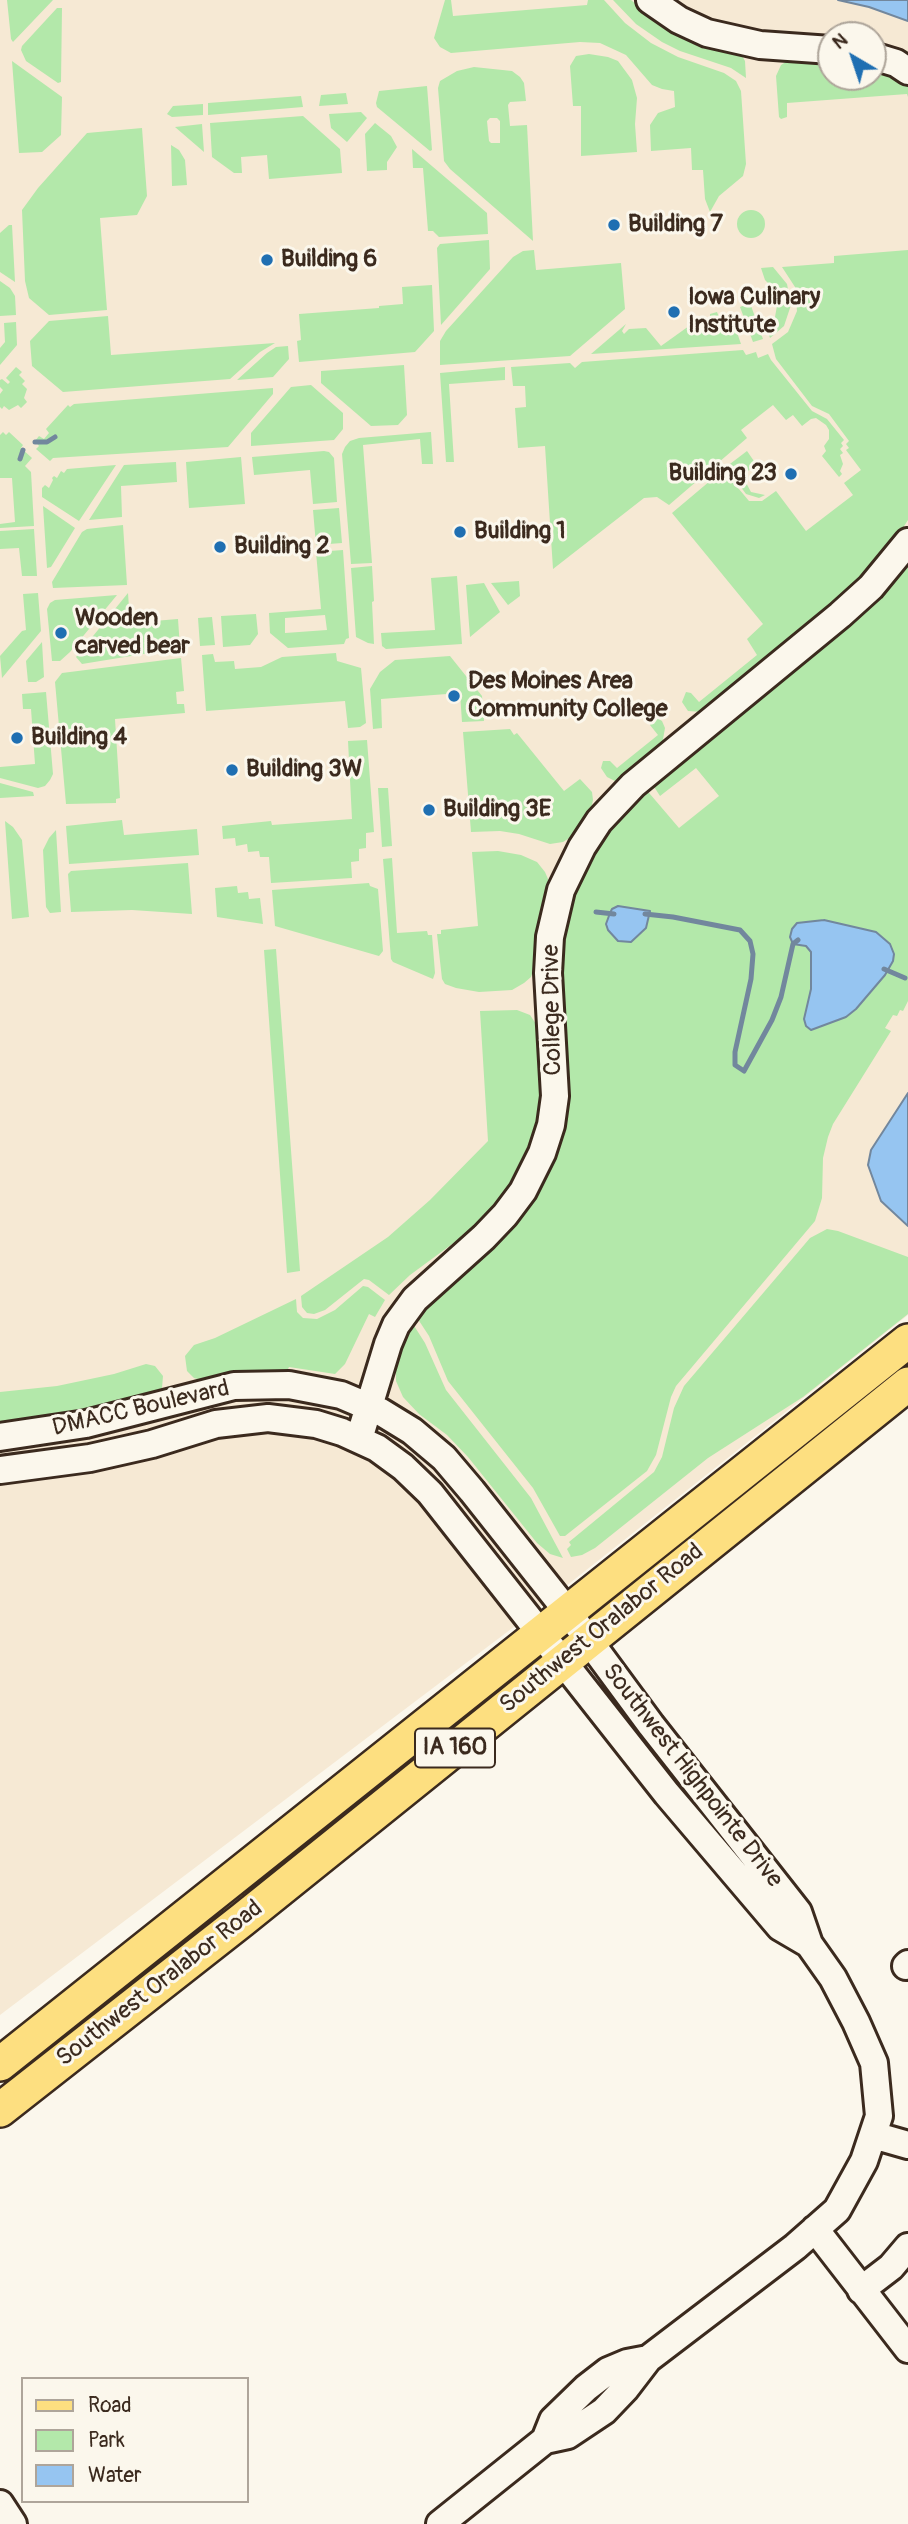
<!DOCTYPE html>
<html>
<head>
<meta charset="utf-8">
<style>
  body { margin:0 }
  #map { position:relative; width:908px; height:2524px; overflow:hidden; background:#fbf7ec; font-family:Pangolin,sans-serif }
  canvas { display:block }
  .legend { position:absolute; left:21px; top:2377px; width:228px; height:126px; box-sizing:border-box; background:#fbf7ec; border:2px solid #aea59a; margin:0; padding:9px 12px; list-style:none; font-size:21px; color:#3b2a1e }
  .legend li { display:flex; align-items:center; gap:14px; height:35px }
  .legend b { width:35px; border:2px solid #aea59a }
  .north { position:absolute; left:817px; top:21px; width:70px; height:70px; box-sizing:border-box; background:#fbf7ec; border:2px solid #aea59a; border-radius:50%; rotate:321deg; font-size:19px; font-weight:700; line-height:28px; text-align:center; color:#3b2a1e }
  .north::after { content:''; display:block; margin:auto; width:24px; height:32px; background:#1f6fb2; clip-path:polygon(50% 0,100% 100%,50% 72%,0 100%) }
</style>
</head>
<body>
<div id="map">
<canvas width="908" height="2524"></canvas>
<ul class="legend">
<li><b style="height:9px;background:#fddf80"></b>Road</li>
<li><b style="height:19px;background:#b3e8aa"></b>Park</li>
<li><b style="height:19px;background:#96c5f1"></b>Water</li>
</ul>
<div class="north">N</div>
</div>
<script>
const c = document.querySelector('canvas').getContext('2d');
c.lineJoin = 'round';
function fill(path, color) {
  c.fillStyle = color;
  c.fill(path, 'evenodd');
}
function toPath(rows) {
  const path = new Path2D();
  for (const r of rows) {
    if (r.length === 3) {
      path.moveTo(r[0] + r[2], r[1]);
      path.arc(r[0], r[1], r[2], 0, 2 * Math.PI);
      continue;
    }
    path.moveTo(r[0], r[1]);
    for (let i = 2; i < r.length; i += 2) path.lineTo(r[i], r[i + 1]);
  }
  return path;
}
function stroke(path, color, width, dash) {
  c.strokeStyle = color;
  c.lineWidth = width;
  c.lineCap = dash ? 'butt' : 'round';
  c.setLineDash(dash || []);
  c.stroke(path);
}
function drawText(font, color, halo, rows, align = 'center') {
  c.font = font + ' Pangolin,sans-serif';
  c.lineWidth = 6;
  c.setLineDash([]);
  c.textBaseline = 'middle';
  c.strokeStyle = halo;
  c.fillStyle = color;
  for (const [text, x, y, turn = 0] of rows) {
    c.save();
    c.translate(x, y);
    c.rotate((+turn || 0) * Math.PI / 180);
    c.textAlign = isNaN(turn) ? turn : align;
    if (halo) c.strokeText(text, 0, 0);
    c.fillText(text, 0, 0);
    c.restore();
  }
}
fill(toPath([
  [0,0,908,0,908,1315,527,1617,0,2015],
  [831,35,873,35,873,77,831,77]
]), '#f6e9d4');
fill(toPath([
  [7,0,53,0,13,42,11,39],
  [445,0,451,0,453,16,587,5,588,0,604,0,625,23,651,43,678,57,724,73,736,81,741,91,746,164,743,176,719,196,710,212,705,199,703,170,692,170,691,148,651,151,650,125,658,113,675,107,674,91,662,89,652,85,626,55,600,43,580,42,451,53,440,47,434,38],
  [613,0,631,0,644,11,741,54,745,61,746,78,731,68,680,51,662,42,636,24],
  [57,8,62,8,61,82,58,83,26,61,21,50,22,46],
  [589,54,608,57,618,61,632,80,637,98,635,124,637,152,581,156,581,106,573,106,570,66,576,56],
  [789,60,831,62,831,77,873,77,873,67,900,79,908,86,908,97,907,94,787,103,787,117,781,119,779,117,776,76,781,65],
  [12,61,62,97,61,135,42,152,19,153],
  [474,67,512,71,520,77,524,83,526,101,510,102,508,105,510,126,527,125,533,241,450,169,444,161,438,88,440,81,457,71],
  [490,118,497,118,500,121,500,143,491,143,489,141,487,121],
  [427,86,432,150,430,151,377,107,376,103,379,91],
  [346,93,348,104,319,106,321,95],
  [301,96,303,107,208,115,208,103],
  [203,104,203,115,172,117,167,114,173,106],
  [361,112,367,118,347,142,331,128,329,114],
  [303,116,340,149,342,173,269,179,267,155,241,157,242,173,234,173,212,157,210,123],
  [375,123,391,136,397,147,387,162,387,170,367,171,365,134],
  [202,124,204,152,175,127],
  [142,128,147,196,137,215,100,218,107,310,49,315,29,298,25,281,22,210,38,188,87,133],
  [171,145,179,150,185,160,187,185,172,186],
  [412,149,487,213,488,234,439,237,433,231,428,231,423,168,413,168],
  [751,224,14],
  [9,225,12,225,15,282,0,272,0,233],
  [489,240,490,269,441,325,437,248,440,244],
  [534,250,536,270,621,263,625,309,570,356,440,365,440,341,446,331,513,257,523,251],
  [908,250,908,520,897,537,859,583,703,712,688,711,682,702,686,692,691,693,699,702,757,655,747,639,763,624,672,513,723,470,749,501,762,501,776,491,806,531,853,495,844,483,861,470,846,450,849,448,846,444,849,441,829,414,812,406,776,359,772,344,788,332,797,311,795,287,782,267,834,263,834,256],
  [773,267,787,284,791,305,784,326,770,338,766,326,775,317,778,300,775,290,765,280,761,268],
  [0,281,10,288,15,296,16,315,0,316],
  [432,285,434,331,415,352,299,362,297,341,301,340,299,314,379,308,379,306,403,304,402,287],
  [750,303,763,339,753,342,740,307],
  [717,312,722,325,733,321,741,344,591,354,626,324,622,331,624,334,629,329,646,328,661,346,689,326,710,323,710,314],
  [108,316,111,355,275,343,260,352,230,379,63,392,32,366,30,341,49,321],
  [16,322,17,345,0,365,0,348,5,342,4,323],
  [288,346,289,359,273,377,237,380,267,353,276,347],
  [743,350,746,355,756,352,758,358,768,354,771,360,812,411,827,419,844,440,841,443,843,446,840,449,843,453,840,455,843,464,840,471,842,474,839,477,822,456,826,451,824,446,829,439,829,430,826,425,816,418,811,419,802,426,793,415,786,420,773,405,741,430,747,438,669,505,657,497,644,498,553,569,545,446,518,448,515,408,526,407,525,386,513,386,511,367,570,363,575,368,582,362],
  [404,365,407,415,398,425,371,426,321,383,321,371],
  [16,367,22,372,19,375,25,381,22,384,27,389,24,398,27,402,21,408,18,405,9,410,4,406,2,409,0,407,0,394,3,390,0,387,0,380,2,379,8,384,10,382,6,378],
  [505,367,505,380,449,384,454,462,446,462,440,373],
  [311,385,343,413,343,429,334,440,251,446,251,433,291,387],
  [273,388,273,394,228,447,53,458,50,461,36,449,39,446,35,441,39,436,44,439,49,433,46,429,68,405,70,407,74,404],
  [3,432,6,435,9,432,23,445,21,448,32,458,25,466,31,472,34,526,0,528,0,524,15,522,12,478,0,478,0,435],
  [431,432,433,464,422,464,420,439,363,445,372,563,351,564,342,454,345,447,350,441,359,438],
  [324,451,329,452,334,458,337,502,313,504,310,470,254,475,252,457],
  [747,451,756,464,747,472,745,481,751,492,765,495,759,498,746,494,726,467],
  [241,457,245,504,189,508,186,462],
  [176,462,177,482,121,486,122,517,89,520,124,465],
  [116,465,79,521,42,497,42,488,45,485,49,488,53,480,52,478,54,476,57,478,61,471,64,473,67,469],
  [43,506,75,528,51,567,47,568],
  [339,508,342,543,316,545,313,510],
  [123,525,127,585,53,588,52,582,82,532,87,529],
  [34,529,37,576,22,576,19,548,0,549,0,531],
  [343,550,349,638,346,639,344,644,288,648,270,633,269,613,321,609,316,552],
  [325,615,327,630,285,633,285,618],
  [908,558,908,1001,903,1011,900,1010,897,1016,893,1015,885,1028,891,1031,833,1124,828,1137,823,1158,822,1198,815,1221,676,1386,671,1397,656,1455,647,1471,565,1536,560,1536,533,1488,448,1381,429,1336,414,1313,542,1174,559,925,591,845,644,787,679,828,719,796,696,768,660,796,651,782],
  [372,566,374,601,372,602,374,644,368,643,356,637,351,568],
  [457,576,462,644,386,649,382,646,381,633,435,630,431,578],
  [519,581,520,596,508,605,491,583],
  [484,583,500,612,470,637,466,585],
  [38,593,41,631,2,678,0,656,22,631,26,630,23,594],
  [128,593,130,623,178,619,180,648,82,664,76,657],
  [117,595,70,652,60,661,52,661,47,609,50,603,55,600],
  [256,614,258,634,250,645,223,647,221,616],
  [212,617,215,645,200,646,198,618],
  [42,642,44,677,36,682,28,682,26,661],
  [336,653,337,661,361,668,366,723,360,727,348,728,345,701,206,711,202,655,213,654,215,662,234,661,235,669,261,667,282,657],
  [450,656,482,696,484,721,462,722,460,693,381,699,382,728,373,729,370,689,380,672,395,660],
  [181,658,184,691,176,692,177,704,184,704,185,713,115,719,120,798,116,799,116,803,66,804,55,682,62,673],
  [46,692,53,774,50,780,45,786,38,788,0,778,0,767,35,764,31,709,23,709,22,694],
  [657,718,662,721,665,728,662,745,621,779,615,781,607,777,601,768,603,761,610,761,617,768,658,735,650,725,652,720],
  [510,729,514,735,517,733,564,791,580,779,592,792,593,800,591,809,574,835,563,842,550,844,519,834,500,831,471,832,463,732],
  [367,740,374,832,366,833,366,848,359,849,359,861,351,862,352,878,271,883,269,857,260,857,259,851,248,852,247,844,236,846,235,838,223,839,222,826,271,821,272,825,352,819,348,741],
  [0,783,33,792,34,796,0,798],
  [378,788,388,788,392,846,382,847],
  [122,820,124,835,197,829,199,855,69,864,66,826],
  [5,821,13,827,22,840,29,917,12,919],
  [56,830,61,912,50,913,46,907,43,850,49,838],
  [498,851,521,855,537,862,545,872,548,879,549,886,539,925,534,968,531,977,524,983,512,990,479,992,456,988,445,984,442,979,437,934,441,934,441,930,478,926,472,852],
  [392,858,397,933,427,931,428,935,432,935,435,973,433,979,393,962,391,959,383,859],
  [188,863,192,914,132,910,71,912,68,874,71,871],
  [369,883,370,886,378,889,383,951,379,956,275,926,272,890],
  [237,886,238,893,248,892,249,899,260,898,263,924,217,917,215,888],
  [276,949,300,1271,287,1273,264,950],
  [517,1010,530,1015,538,1027,542,1081,541,1107,535,1138,520,1173,498,1204,478,1225,410,1275,389,1295,369,1280,364,1279,325,1310,314,1314,307,1313,302,1307,301,1296,388,1237,430,1200,488,1141,480,1011],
  [827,1229,838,1231,908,1257,908,1314,803,1397,708,1458,595,1548,582,1555,571,1557,567,1549,571,1545,569,1542,654,1472,662,1457,674,1408,684,1386,810,1238],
  [363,1286,368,1287,385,1300,375,1317,369,1314,345,1364,335,1374,289,1367,286,1373,225,1376,201,1380,194,1378,187,1371,185,1356,194,1345,215,1338,296,1299,297,1312,303,1318,317,1319,335,1310],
  [411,1321,425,1343,446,1390,531,1498,563,1558,550,1554,537,1543,468,1457,447,1435,419,1414,403,1397,396,1381,396,1359,398,1347],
  [146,1364,155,1366,163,1376,162,1388,156,1395,125,1404,0,1426,0,1392,57,1386,114,1374]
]), '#b3e8aa');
const water = toPath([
  [838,0,908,0,908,21,869,7,838,0],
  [618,906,650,911,646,928,631,942,618,941,608,930,606,924,610,913,612,909,618,906],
  [824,920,876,932,890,944,894,954,893,961,885,975,856,1009,846,1017,811,1030,806,1026,804,1019,811,989,811,952,806,946,793,944,790,937,792,929,797,923,824,920],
  [908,1093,908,1226,881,1201,868,1165,871,1150,908,1093]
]);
fill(water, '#96c5f1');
stroke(water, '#72879d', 2);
stroke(toPath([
  [35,442,47,442,55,437],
  [20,459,23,450],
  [596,912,614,914],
  [645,914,673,917,740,930,750,941,753,954,751,979,735,1052,735,1065,744,1071,772,1020,781,997,793,944,798,940],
  [884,969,905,978]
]), '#72879d', 5);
const minor = toPath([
  [650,0,679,20,707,33,760,45,831,50],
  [873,56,896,63,908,71],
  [0,1437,86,1424,234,1386,289,1385,341,1395,381,1412,412,1431,444,1458,472,1491,567,1611,651,1725,798,1912,809,1944,833,1978,856,2022,874,2063,879,2116,864,2161,837,2210,795,2247,648,2359,625,2389,604,2411,568,2435,545,2440,440,2524],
  [359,1439,388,1344,396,1325,415,1299,484,1237,505,1215,523,1191,542,1153,551,1125,555,1096,548,973,550,937,561,890,582,847,599,821,633,785,840,615,871,587,908,542],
  [0,1470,90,1458,152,1444,216,1424,268,1418,316,1424,342,1432,377,1448,403,1467,430,1493,667,1794,780,1927,809,1944],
  [906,1966,908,1964],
  [873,2135,908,2145],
  [815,2229,908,2349],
  [861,2290,891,2267,908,2247],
  [545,2440,553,2420,586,2388,608,2371,627,2363,648,2359],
  [0,2504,13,2524]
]);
const major = toPath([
  [0,2064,908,1341],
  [0,2110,242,1920,908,1384]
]);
stroke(minor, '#3b2a1e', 32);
stroke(major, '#3b2a1e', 38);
stroke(minor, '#fbf7ec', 26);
stroke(major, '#fddf80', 33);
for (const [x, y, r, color] of [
  [614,225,7,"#1f6fb2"],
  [267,260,7,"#1f6fb2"],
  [674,312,7,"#1f6fb2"],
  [791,474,7,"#1f6fb2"],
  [460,532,7,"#1f6fb2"],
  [220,547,7,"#1f6fb2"],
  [61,633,7,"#1f6fb2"],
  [454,696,7,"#1f6fb2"],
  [17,738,7,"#1f6fb2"],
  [232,770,7,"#1f6fb2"],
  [429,810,7,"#1f6fb2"]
]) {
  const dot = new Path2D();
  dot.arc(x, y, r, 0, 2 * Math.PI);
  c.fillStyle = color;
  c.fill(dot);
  stroke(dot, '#fbf7ec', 2.5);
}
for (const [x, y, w] of [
  [455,1748,80]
]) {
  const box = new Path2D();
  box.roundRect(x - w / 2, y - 19.5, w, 39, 5);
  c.fillStyle = '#fbf7ec';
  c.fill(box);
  stroke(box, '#3b2a1e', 2);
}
drawText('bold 23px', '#3b2a1e', null, [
  ["IA 160",455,1748]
]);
drawText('bold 24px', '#3b2a1e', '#fbf7ec', [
  ["Building 7",628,225],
  ["Building 6",281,260],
  ["Iowa Culinary",688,298],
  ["Institute",688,326],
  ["Building 23",777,474,"right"],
  ["Building 1",474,532],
  ["Building 2",234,547],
  ["Wooden",75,619],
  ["carved bear",75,647],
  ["Des Moines Area",468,682],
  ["Community College",468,710],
  ["Building 4",31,738],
  ["Building 3W",246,770],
  ["Building 3E",443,810]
], 'left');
drawText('24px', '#3b2a1e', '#fbf7ec', [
  ["College Drive",553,1010,-91],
  ["DMACC Boulevard",141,1409,-13],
  ["Southwest Oralabor Road",602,1629,-39],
  ["Southwest Highpointe Drive",692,1776,52],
  ["Southwest Oralabor Road",160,1984,-38]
]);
</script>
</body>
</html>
